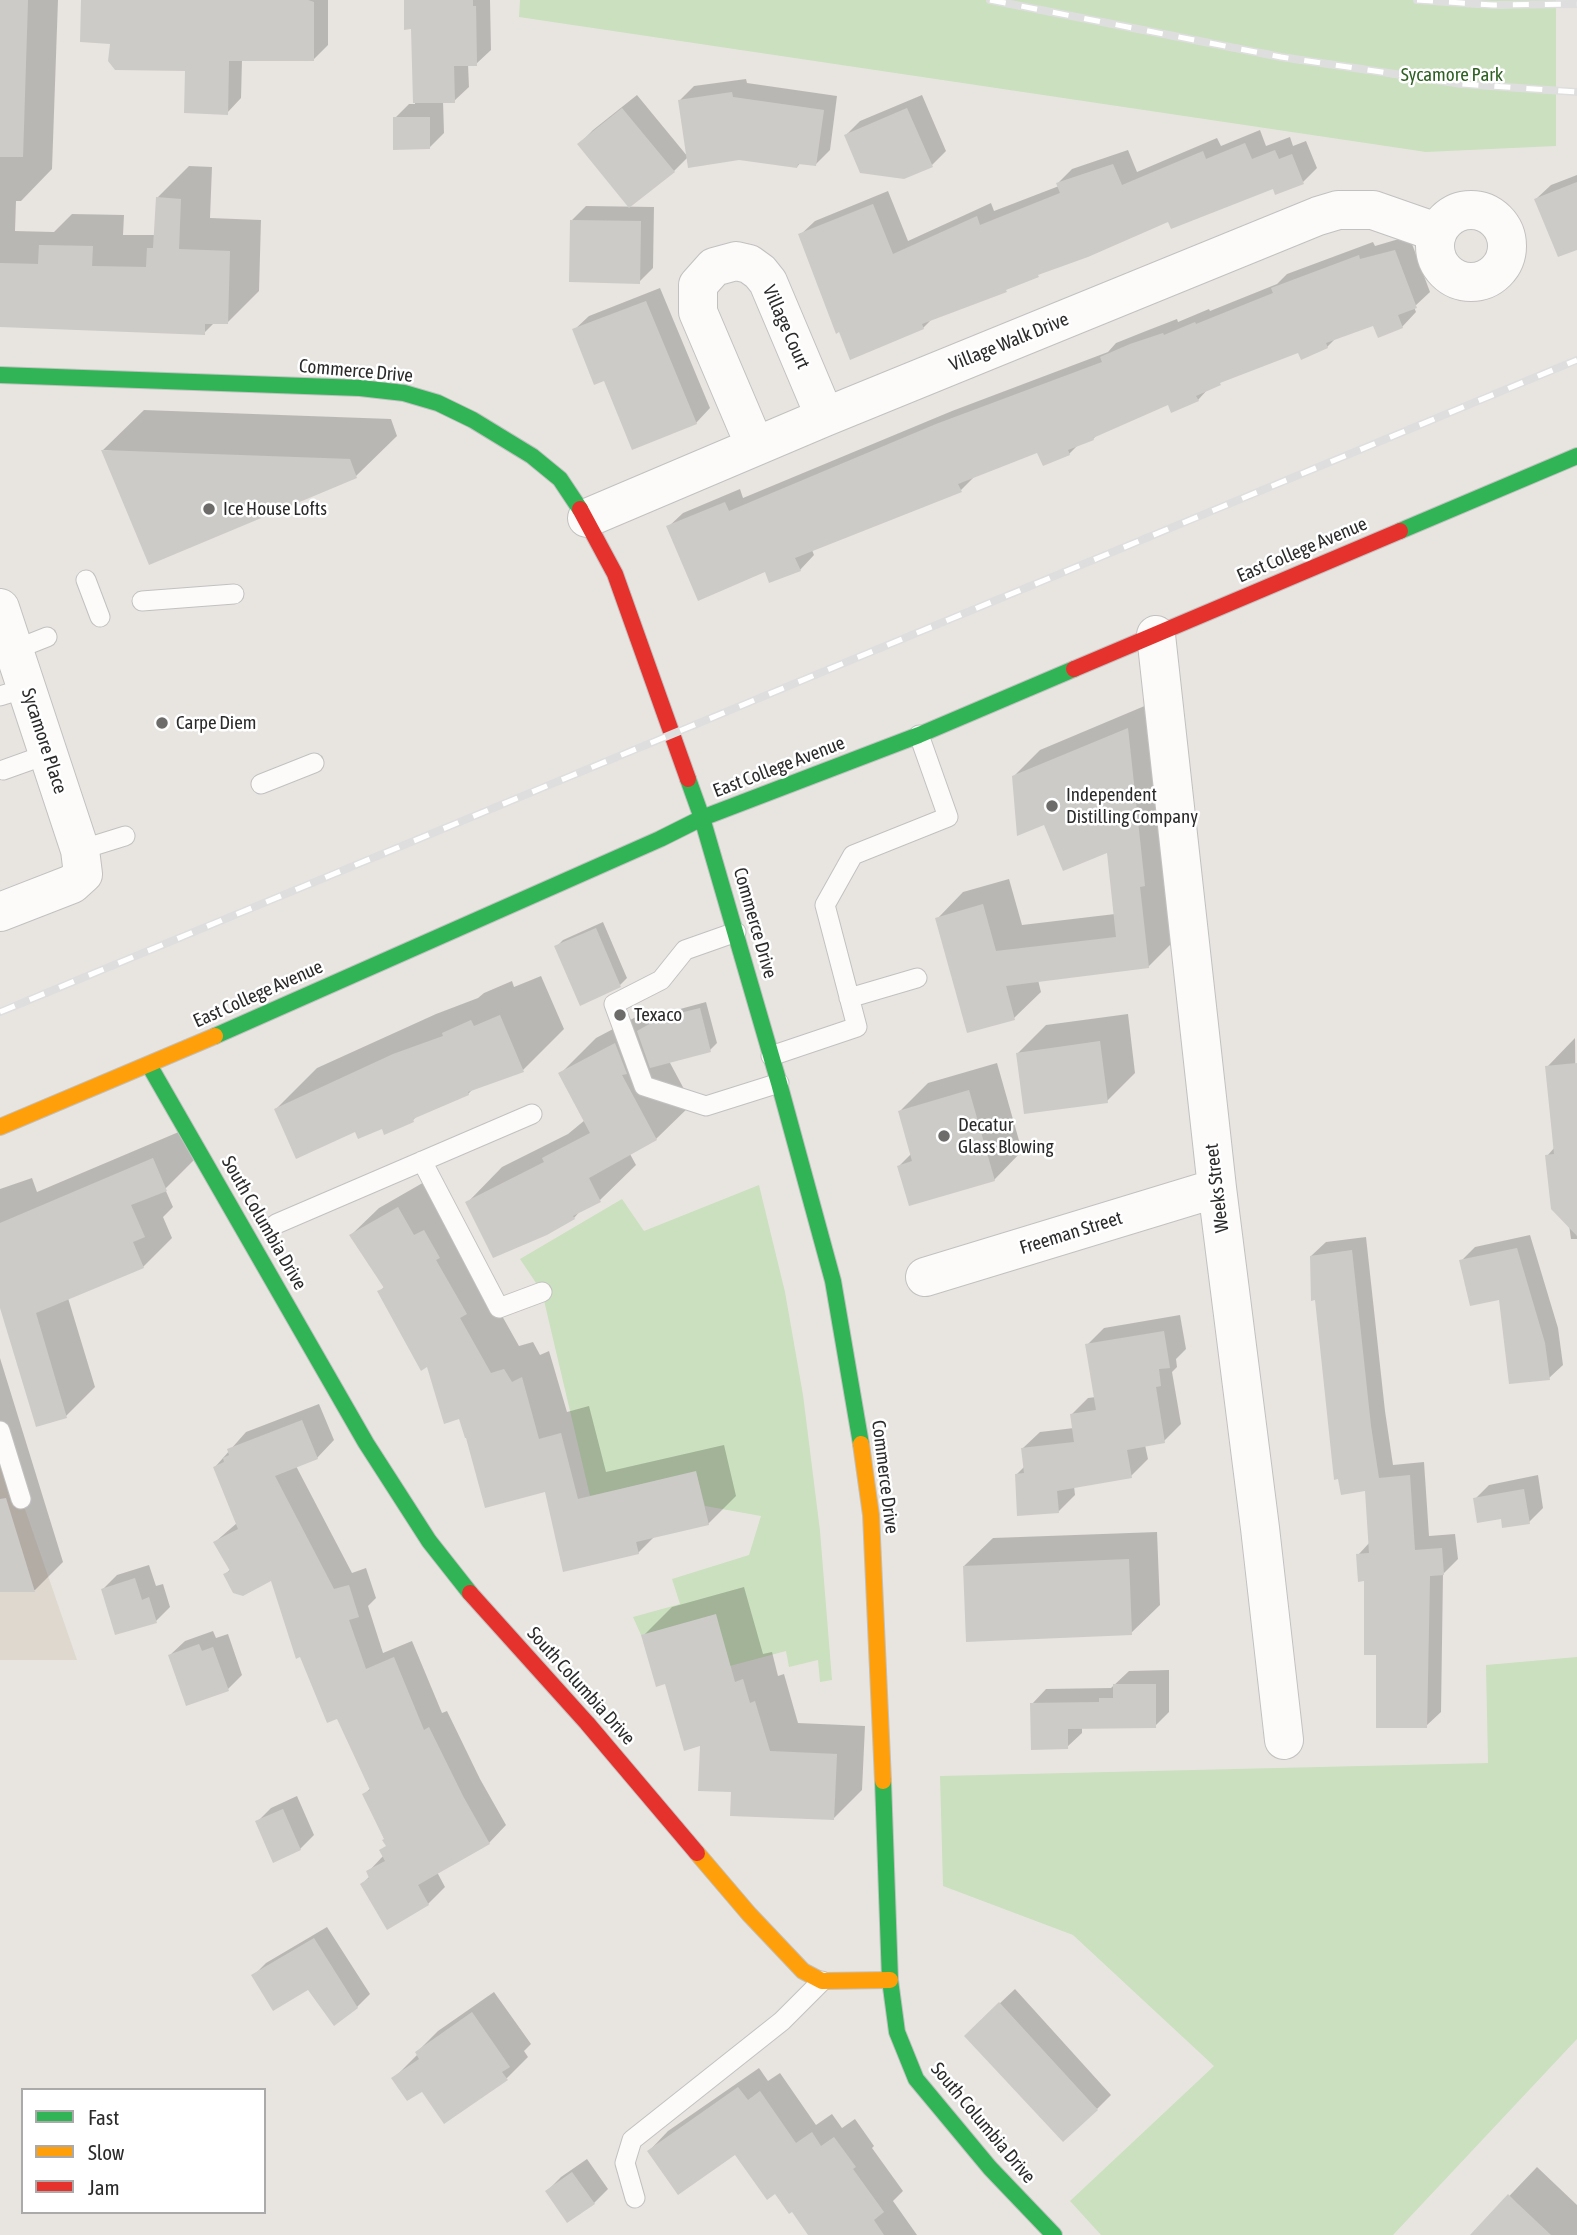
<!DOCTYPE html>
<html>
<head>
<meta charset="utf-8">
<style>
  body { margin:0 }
  #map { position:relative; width:1577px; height:2235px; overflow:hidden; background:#e8e5e1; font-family:"Asap Condensed",sans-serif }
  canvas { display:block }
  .legend { position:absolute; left:21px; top:2088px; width:245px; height:126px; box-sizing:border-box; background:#fff; border:2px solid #aaa; margin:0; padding:9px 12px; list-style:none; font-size:21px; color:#2b2b2b }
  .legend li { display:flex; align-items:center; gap:14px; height:35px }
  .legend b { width:35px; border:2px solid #aaa }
</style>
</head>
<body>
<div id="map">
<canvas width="1577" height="2235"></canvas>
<ul class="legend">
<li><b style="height:9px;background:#30b455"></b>Fast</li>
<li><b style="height:9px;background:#ff9f0a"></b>Slow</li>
<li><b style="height:9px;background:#e5322d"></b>Jam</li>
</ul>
</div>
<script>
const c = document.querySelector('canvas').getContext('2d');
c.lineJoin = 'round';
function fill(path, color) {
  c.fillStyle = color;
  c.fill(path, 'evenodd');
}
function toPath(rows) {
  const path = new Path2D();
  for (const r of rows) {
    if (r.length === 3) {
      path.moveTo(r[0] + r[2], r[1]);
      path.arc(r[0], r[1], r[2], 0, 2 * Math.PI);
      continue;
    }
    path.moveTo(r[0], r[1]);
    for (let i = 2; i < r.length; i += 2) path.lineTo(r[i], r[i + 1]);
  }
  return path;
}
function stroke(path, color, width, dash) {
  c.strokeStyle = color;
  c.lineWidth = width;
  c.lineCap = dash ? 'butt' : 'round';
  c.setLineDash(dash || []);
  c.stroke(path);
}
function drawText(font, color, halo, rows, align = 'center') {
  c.font = font + ' "Asap Condensed",sans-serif';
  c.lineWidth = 5;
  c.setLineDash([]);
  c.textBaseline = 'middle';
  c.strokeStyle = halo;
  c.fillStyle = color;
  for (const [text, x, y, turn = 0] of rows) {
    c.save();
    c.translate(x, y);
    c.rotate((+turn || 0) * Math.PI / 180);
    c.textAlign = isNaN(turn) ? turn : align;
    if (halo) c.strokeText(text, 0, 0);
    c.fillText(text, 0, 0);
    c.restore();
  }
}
fill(toPath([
  [0,1437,43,1561,77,1660,0,1660]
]), '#dfd8ce');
fill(toPath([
  [520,0,1556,0,1556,146,1426,152,1406,149,519,17],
  [759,1185,785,1292,803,1395,820,1531,832,1680,820,1682,818,1660,789,1667,786,1651,730,1666,641,1635,633,1617,680,1604,672,1579,749,1555,761,1516,705,1506,696,1472,590,1496,542,1292,520,1259,622,1199,644,1231],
  [1577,1657,1577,2039,1393,2235,1101,2235,1070,2201,1214,2066,1073,1935,943,1886,940,1776,1488,1763,1486,1665]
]), '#cbe0be');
fill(toPath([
  [0,0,58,0,52,169,21,201,16,201,15,231,54,232,72,214,124,215,123,235,156,235,157,198,189,166,212,167,210,218,261,220,259,291,227,323,215,322,204,333,0,325],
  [82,0,328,0,328,45,313,60,242,60,241,98,227,113,186,69,112,42],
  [406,0,490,0,491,50,476,64,468,64,469,87,454,101,443,101,444,133,430,147,395,118,409,104,415,104,413,27],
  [746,79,747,83,837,96,830,150,816,164,801,162,797,167,679,101,694,86],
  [637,95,688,157,674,171,579,144,593,130],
  [922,95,946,151,932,165,846,135,860,121],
  [1260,130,1266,146,1290,137,1293,146,1306,141,1317,168,1303,182,1274,187,1169,220,934,317,923,328,800,235,815,221,888,191,908,241,991,203,994,211,1059,186,1058,183,1072,169,1128,150,1137,172,1217,138,1221,146],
  [1577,175,1577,248,1536,199,1551,185],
  [586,206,654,207,653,268,639,282,572,220],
  [1409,236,1430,292,1414,307,1416,312,1402,327,1374,323,1336,338,1327,347,1302,358,1299,351,1224,380,1209,388,1198,400,1169,402,1098,434,1093,439,1078,445,1069,454,1038,450,976,475,961,490,812,550,814,555,800,570,766,570,668,527,683,513,740,489,743,498,952,411,1108,352,1116,343,1146,331,1177,319,1178,322,1209,309,1210,311,1277,284,1287,274,1373,242,1375,246],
  [660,288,710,408,696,423,605,379,574,330,589,316],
  [144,410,391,419,397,436,356,476,103,450],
  [1154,702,1175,940,1148,967,1038,980,1041,992,1014,1018,937,919,963,892,1009,879,1022,925,1115,914,1108,851,1045,822,1013,777,1040,750],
  [603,922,627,978,620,985,556,947,563,940],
  [541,976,564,1029,523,1070,474,1088,468,1094,418,1115,413,1120,383,1127,356,1130,276,1109,317,1068,436,1014,478,998,484,993,512,981,514,987],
  [706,1002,717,1043,710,1050,669,1061,692,1104,656,1139,630,1154,636,1165,600,1200,582,1209,574,1218,467,1203,502,1167,568,1134,585,1120,561,1073,596,1038,651,1009,655,1020,669,1012],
  [1128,1014,1135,1073,1107,1101,1018,1053,1046,1025],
  [1575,1038,1577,1239,1571,1239,1569,1225,1547,1156,1555,1147,1547,1067],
  [997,1063,1022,1151,994,1180,899,1166,912,1153,900,1111,928,1083],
  [181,1131,194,1160,165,1189,173,1207,163,1217,172,1238,143,1267,68,1298,95,1387,66,1416,0,1302,0,1189,32,1178,37,1192],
  [426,1181,519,1346,533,1342,540,1355,549,1351,567,1412,589,1406,606,1472,724,1445,736,1496,708,1524,655,1536,638,1553,546,1490,460,1417,380,1291,385,1286,351,1235,379,1208],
  [1530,1235,1558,1328,1563,1365,1549,1378,1500,1298,1461,1261,1475,1247],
  [1366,1237,1385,1411,1393,1465,1424,1462,1429,1536,1455,1534,1458,1559,1443,1574,1441,1712,1426,1726,1378,1653,1366,1579,1358,1555,1370,1542,1366,1489,1311,1256,1326,1242],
  [1180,1315,1186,1349,1176,1359,1177,1367,1172,1372,1181,1424,1164,1441,1145,1445,1148,1459,1131,1476,1074,1486,1075,1495,1058,1512,1017,1474,1025,1466,1023,1448,1040,1432,1074,1428,1071,1415,1088,1398,1096,1397,1087,1345,1104,1328],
  [0,1358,63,1562,35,1590,0,1590],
  [319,1404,334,1440,317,1458,296,1466,352,1573,366,1568,376,1598,368,1606,383,1653,412,1641,442,1713,447,1711,480,1779,506,1825,489,1843,437,1872,445,1887,428,1904,362,1884,370,1876,368,1872,384,1855,387,1845,364,1794,371,1788,272,1578,225,1574,231,1569,215,1542,237,1523,215,1467,246,1432],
  [1538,1475,1543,1508,1529,1522,1475,1499,1489,1485],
  [1157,1532,1160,1605,1131,1633,964,1566,993,1538],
  [149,1565,156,1586,163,1584,170,1607,156,1621,103,1589,117,1575],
  [744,1587,763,1654,772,1652,778,1676,784,1674,798,1723,865,1726,862,1790,834,1818,733,1791,702,1744,666,1682,643,1636,672,1607],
  [213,1631,216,1638,228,1634,242,1675,228,1689,170,1655,185,1641],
  [1169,1670,1169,1712,1155,1726,1082,1727,1082,1733,1067,1747,1032,1704,1046,1689,1111,1688,1129,1671],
  [297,1796,314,1835,300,1849,257,1822,271,1808],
  [327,1927,370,1994,357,2007,334,2023,309,1988,253,1976,266,1963],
  [1015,1989,1111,2095,1097,2109,980,2022],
  [494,1992,531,2044,524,2051,528,2057,507,2078,422,2089,394,2078,418,2054,417,2052,438,2031],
  [759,2068,768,2081,780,2073,816,2125,832,2114,842,2128,855,2119,874,2146,872,2148,903,2191,893,2201,917,2235,810,2235,792,2210,735,2153,649,2151,668,2131],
  [587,2159,608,2189,594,2203,547,2191,561,2177],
  [1537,2167,1577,2205,1577,2235,1472,2235]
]), '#0003');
fill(toPath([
  [0,0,28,0,23,157,0,157],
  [81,0,308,0,314,2,314,61,229,61,228,115,184,113,185,71,115,70,108,61,110,44,80,42],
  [404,0,473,0,473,6,476,6,477,66,454,66,455,103,413,103,411,29,404,30],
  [732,92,733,97,824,110,816,166,798,164,797,168,739,160,688,168,678,100],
  [622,108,675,172,629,208,577,144],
  [907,108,933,167,904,179,860,173,844,135],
  [393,117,430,117,430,149,393,150],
  [1245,143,1252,159,1275,150,1279,159,1292,154,1304,184,1275,195,1273,189,1171,229,1168,222,1088,257,1038,275,1039,277,1006,290,1007,292,922,324,924,329,850,360,839,332,836,334,798,234,873,204,893,254,977,216,980,225,1060,193,1056,183,1113,164,1122,185,1203,151,1206,159],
  [1577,182,1577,250,1558,257,1534,199],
  [156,197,181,199,179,249,230,251,228,324,205,324,205,335,0,327,0,263,38,264,39,245,93,246,92,266,146,267,147,248,153,248],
  [570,220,641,221,640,284,569,282],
  [1395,250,1417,308,1398,315,1403,328,1378,338,1373,326,1326,343,1328,348,1301,360,1298,353,1220,383,1221,385,1196,396,1199,401,1171,413,1168,405,1093,438,1094,440,1068,450,1070,455,1043,466,1037,453,958,484,962,492,795,558,801,571,769,583,765,572,698,601,666,526,725,502,729,511,936,424,1102,362,1100,357,1130,344,1163,333,1164,335,1195,322,1196,324,1273,293,1271,288,1359,255,1360,259],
  [646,301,697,424,632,450,604,381,594,385,572,329],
  [101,450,350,459,357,478,149,565],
  [1128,728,1145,886,1140,887,1149,968,1006,986,1015,1020,967,1033,935,918,983,904,996,951,1116,937,1107,853,1063,871,1044,825,1017,836,1012,776],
  [596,928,621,987,580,1006,554,946],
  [700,1008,711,1052,650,1068,637,1031,660,1018],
  [500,1015,524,1072,468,1092,469,1095,413,1119,414,1122,384,1135,382,1129,358,1139,355,1132,296,1159,274,1109,393,1054,443,1036,442,1033,471,1020,474,1026],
  [1100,1041,1108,1103,1024,1114,1016,1053],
  [615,1043,627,1074,622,1075,657,1140,589,1178,601,1202,573,1216,575,1219,547,1235,493,1258,465,1202,544,1162,542,1158,590,1133,558,1073],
  [1577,1063,1577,1236,1551,1209,1545,1155,1554,1154,1545,1066],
  [969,1090,995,1181,909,1206,897,1166,912,1161,898,1111],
  [153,1158,167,1191,131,1205,145,1237,133,1242,144,1268,36,1313,67,1418,36,1427,0,1308,0,1223],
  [398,1207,414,1235,424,1230,440,1258,436,1260,467,1314,460,1318,491,1373,504,1369,512,1382,522,1377,539,1439,561,1433,578,1499,696,1471,709,1525,636,1542,639,1554,563,1572,545,1492,485,1508,466,1438,465,1438,459,1419,444,1424,427,1367,421,1371,377,1291,384,1288,349,1235],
  [1517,1248,1545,1343,1550,1380,1509,1384,1499,1300,1470,1306,1459,1260],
  [1352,1250,1371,1426,1379,1478,1410,1475,1415,1550,1442,1548,1444,1575,1430,1576,1427,1728,1376,1728,1376,1655,1364,1655,1364,1581,1358,1582,1356,1554,1369,1553,1365,1491,1341,1495,1338,1479,1334,1480,1315,1300,1311,1301,1310,1256],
  [1164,1331,1170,1368,1159,1369,1161,1386,1156,1387,1165,1443,1127,1450,1132,1478,1057,1491,1059,1513,1017,1516,1015,1474,1024,1473,1021,1448,1074,1442,1070,1414,1096,1410,1085,1344],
  [302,1420,318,1459,275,1476,334,1589,349,1585,359,1617,349,1620,366,1669,394,1657,424,1730,429,1727,463,1796,490,1844,418,1885,429,1905,387,1930,360,1884,369,1878,366,1871,385,1861,379,1850,386,1846,382,1840,384,1839,362,1794,370,1790,337,1719,327,1723,300,1657,296,1659,271,1581,243,1596,233,1593,223,1574,230,1571,213,1542,238,1529,213,1467,224,1462,223,1458,229,1455,227,1449],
  [1524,1489,1530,1524,1502,1528,1501,1519,1477,1523,1473,1498],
  [6,1498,35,1592,0,1592,0,1499],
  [1129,1559,1132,1635,966,1642,963,1566],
  [135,1578,142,1600,149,1597,157,1623,115,1635,101,1589],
  [716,1614,735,1682,743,1679,750,1703,755,1701,770,1751,837,1754,834,1820,730,1816,731,1792,698,1791,700,1746,684,1751,665,1684,656,1687,641,1635],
  [199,1644,202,1651,213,1647,229,1691,186,1706,168,1655],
  [1113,1684,1156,1684,1156,1728,1068,1729,1068,1749,1031,1750,1030,1703,1099,1702,1099,1698,1113,1698],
  [283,1809,301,1850,273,1863,255,1821],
  [314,1938,358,2008,334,2026,308,1990,273,2011,251,1975],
  [999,2002,1098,2110,1063,2142,964,2036],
  [472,2012,510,2067,502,2072,508,2080,444,2124,422,2092,407,2101,391,2078,419,2059,415,2052],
  [738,2087,748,2100,760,2091,796,2143,812,2132,821,2146,834,2137,856,2167,853,2169,884,2212,874,2220,884,2235,808,2235,792,2212,789,2214,775,2194,767,2200,735,2155,678,2195,647,2151],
  [572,2172,595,2204,567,2223,545,2191],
  [1508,2194,1517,2203,1551,2235,1470,2235]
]), '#cdcbc8');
const lane = toPath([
  [86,580,100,617],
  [142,601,234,594],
  [14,650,47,637],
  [0,696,26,688],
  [3,770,48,754],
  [261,784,314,763],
  [80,850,125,836],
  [736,932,685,950,661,980,614,1004,644,1086,706,1106,779,1083],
  [849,998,917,978],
  [771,1056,857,1027,825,905,853,855,948,817,919,735],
  [422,1161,499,1308,542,1292],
  [276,1224,532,1114],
  [0,1431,21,1499],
  [635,2198,625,2163,632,2140,782,2021,822,1981]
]);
const street = toPath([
  [1471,246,36],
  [755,446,698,312,698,285,714,267,736,261,749,264,760,272,768,282,825,417],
  [587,518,825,417,1318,216,1338,210,1373,210,1436,232],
  [0,608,80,850,83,874,72,884,0,912],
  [1156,635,1217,1188,1260,1528,1284,1740],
  [925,1277,1217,1188]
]);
const fast = toPath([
  [0,375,360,388,404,393,438,403,473,420,532,456,560,479,580,509],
  [1400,531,1577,456],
  [688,779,702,818,779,1083,833,1281,861,1444],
  [215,1036,660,839,702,818,919,735,1074,669],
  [149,1065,366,1443,429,1541,470,1593],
  [883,1781,890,1980,897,2032,916,2079,990,2168,1054,2235]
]);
const slow = toPath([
  [0,1127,215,1036],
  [861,1444,871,1515,883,1781],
  [697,1853,749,1914,803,1971,822,1981,890,1980]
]);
const jam = toPath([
  [580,509,615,574,688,779],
  [1074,669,1400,531],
  [470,1593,587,1723,697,1853]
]);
stroke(lane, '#c2c1c1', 21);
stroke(street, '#c2c1c1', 40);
stroke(fast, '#c2c1c1', 18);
stroke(slow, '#c2c1c1', 18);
stroke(jam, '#c2c1c1', 18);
stroke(lane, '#fcfbfa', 19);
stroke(street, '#fcfbfa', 38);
stroke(fast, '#30b455', 16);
stroke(slow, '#ff9f0a', 16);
stroke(jam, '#e5322d', 16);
const rail = toPath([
  [990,0,1281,57,1462,84,1577,92],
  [1417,0,1493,5,1577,4],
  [0,1012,1577,360]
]);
stroke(rail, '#dededf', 8);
stroke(rail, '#fff', 5, [16]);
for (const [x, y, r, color] of [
  [209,509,7,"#6d6c6b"],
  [162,723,7,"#6d6c6b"],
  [1052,806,7,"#6d6c6b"],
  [620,1015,7,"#6d6c6b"],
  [944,1136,7,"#6d6c6b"]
]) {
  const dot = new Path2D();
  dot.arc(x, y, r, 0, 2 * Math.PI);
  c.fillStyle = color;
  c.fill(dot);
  stroke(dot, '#fff', 2.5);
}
drawText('19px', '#2e6022', '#fff', [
  ["Sycamore Park",1452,75]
]);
drawText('19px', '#2b2b2b', '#fff', [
  ["Village Court",786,327,66],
  ["Village Walk Drive",1009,342,-22],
  ["Commerce Drive",356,371,5],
  ["East College Avenue",1302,550,-23],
  ["Sycamore Place",44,741,72],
  ["East College Avenue",779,767,-21],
  ["Commerce Drive",755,923,74],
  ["East College Avenue",258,994,-24],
  ["Weeks Street",1217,1188,-97],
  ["South Columbia Drive",264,1223,60],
  ["Freeman Street",1071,1233,-17],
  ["Commerce Drive",885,1477,83],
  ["South Columbia Drive",581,1686,48],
  ["South Columbia Drive",983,2123,50]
]);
drawText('19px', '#2b2b2b', '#fff', [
  ["Ice House Lofts",223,509],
  ["Carpe Diem",176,723],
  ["Independent",1066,795],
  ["Distilling Company",1066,817],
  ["Texaco",634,1015],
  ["Decatur",958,1125],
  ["Glass Blowing",958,1147]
], 'left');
</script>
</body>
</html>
